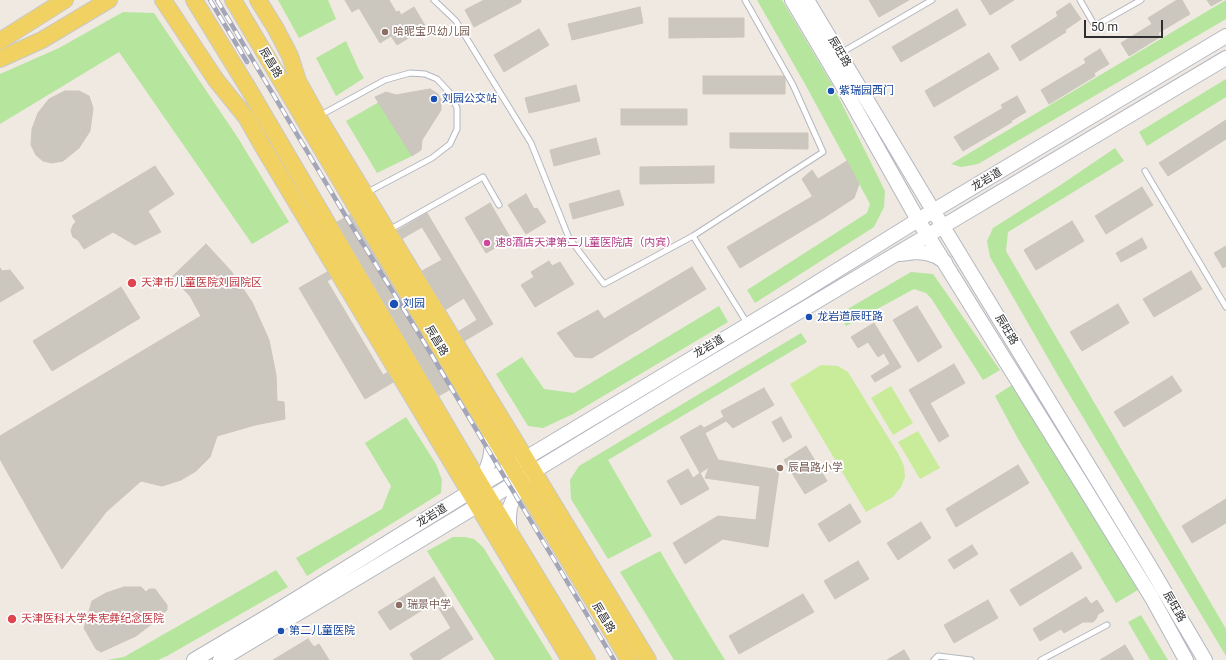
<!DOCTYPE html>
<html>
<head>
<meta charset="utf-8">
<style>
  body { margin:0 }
  #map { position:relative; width:1226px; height:660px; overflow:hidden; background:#efe9e1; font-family:Roboto,sans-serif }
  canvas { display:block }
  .scale { position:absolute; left:1084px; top:20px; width:79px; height:18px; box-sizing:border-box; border:2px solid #2e2e2e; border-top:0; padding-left:5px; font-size:12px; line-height:14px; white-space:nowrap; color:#2e2e2e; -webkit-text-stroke:3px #fff; paint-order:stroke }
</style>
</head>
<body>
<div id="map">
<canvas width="1226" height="660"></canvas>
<div class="scale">50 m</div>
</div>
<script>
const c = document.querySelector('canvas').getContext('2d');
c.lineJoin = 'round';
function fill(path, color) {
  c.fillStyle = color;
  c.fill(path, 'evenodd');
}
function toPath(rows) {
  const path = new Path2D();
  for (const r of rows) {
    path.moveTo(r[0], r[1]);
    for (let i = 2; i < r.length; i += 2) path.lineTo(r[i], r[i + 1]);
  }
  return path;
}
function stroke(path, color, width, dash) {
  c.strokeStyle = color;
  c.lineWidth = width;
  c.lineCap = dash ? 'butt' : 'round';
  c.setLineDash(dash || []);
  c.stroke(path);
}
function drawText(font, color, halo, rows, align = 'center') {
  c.font = font + ' Roboto,"Noto Sans SC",sans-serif';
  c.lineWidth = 3.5;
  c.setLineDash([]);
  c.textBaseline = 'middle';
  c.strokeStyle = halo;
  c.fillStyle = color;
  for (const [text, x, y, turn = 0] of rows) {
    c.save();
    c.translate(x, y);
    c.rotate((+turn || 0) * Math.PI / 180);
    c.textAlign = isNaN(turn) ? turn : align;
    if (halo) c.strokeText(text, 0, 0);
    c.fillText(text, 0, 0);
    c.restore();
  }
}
fill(toPath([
  [278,0,328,0,336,19,299,38],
  [757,0,782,0,833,86,885,191,884,207,874,227,755,303,747,290,867,213,870,204,805,84],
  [1226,0,1226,19,978,164,961,167,951,164],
  [123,12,154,13,238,138,289,222,252,244,119,52,0,124,0,74,59,48],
  [346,41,359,70,364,78,336,96,316,58],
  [1226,79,1226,97,1147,146,1139,132],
  [379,102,412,156,377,173,346,121],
  [1115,148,1124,161,1008,232,1006,251,1226,629,1226,656,1060,379,990,257,987,241,993,228,1059,186],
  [911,272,933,274,1000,370,983,380,931,298,926,293,914,289,846,326,839,314],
  [719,306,728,322,573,414,543,428,528,426,496,374,522,357,544,389,574,393],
  [801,333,807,342,608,460,652,536,608,559,571,499,570,480,579,466],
  [1015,383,1138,590,1116,603,1017,437,995,396],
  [406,417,436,464,442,480,441,493,307,576,296,558,382,509,391,486,365,443],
  [453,537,465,537,474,539,483,547,553,660,495,660,427,551],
  [660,551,703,624,725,660,674,660,620,572],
  [276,570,288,587,167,656,158,660,107,660,124,657],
  [1141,615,1168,660,1150,660,1128,622]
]), '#b6e59e');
fill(toPath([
  [821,365,838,366,848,372,899,455,904,466,905,477,901,487,893,497,866,512,790,384],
  [891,386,913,423,893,435,871,398],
  [918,431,940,468,920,479,898,442]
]), '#c9ec9a');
const building = toPath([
  [345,0,389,0,396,12,399,11,401,15,414,7,426,27,397,45,391,36,380,43,359,8,352,12,345,0],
  [484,0,521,0,521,2,474,27,465,10,484,0],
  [869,0,909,0,879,17,869,0],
  [981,0,1014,0,990,15,981,0],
  [1177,0,1182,0,1190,14,1158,33,1160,37,1129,56,1121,43,1152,24,1148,18,1177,0],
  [1207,0,1222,0,1211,6,1207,0],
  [1070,3,1081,19,1065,30,1066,32,1020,61,1011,46,1058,16,1056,12,1070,3],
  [640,7,643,23,572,40,568,24,640,7],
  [957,9,966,25,901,62,892,47,957,9],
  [669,18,744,18,744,37,669,38,669,18],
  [539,29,549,45,504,72,494,55,539,29],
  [1100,49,1109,64,1094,73,1095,76,1049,104,1041,90,1086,63,1084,59,1100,49],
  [989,53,999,69,934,107,925,91,989,53],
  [703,76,785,76,785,94,703,94,703,76],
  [576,85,580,101,529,113,525,98,576,85],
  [430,89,438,94,441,100,441,110,422,140,421,150,412,156,375,97,386,92,396,95,430,89],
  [65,91,79,91,89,96,93,108,90,131,79,148,63,161,52,163,43,161,36,155,31,145,32,129,38,113,49,99,65,91],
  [1017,96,1026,112,1011,121,1012,122,963,151,954,137,1003,108,1001,105,1017,96],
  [621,109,687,109,687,125,621,125,621,109],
  [1226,120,1226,139,1168,176,1159,163,1226,120],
  [730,133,808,133,808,149,730,148,730,133],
  [596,138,600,154,554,166,550,150,596,138],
  [847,161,859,184,854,198,825,217,802,179,812,170,818,179,847,161],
  [155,166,174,194,148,211,161,232,135,245,113,232,84,249,78,240,73,237,71,231,73,225,76,222,72,216,155,166],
  [714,166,714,183,640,184,640,167,714,166],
  [1142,187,1153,205,1106,234,1095,216,1142,187],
  [619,190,624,205,573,219,569,204,619,190],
  [526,194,534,209,537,208,546,222,526,234,508,205,526,194],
  [813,196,825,217,740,268,727,247,813,196],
  [490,203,511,239,486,253,465,218,490,203],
  [357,211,376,243,427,213,493,324,442,354,460,384,433,399,415,369,365,399,299,288,350,259,330,226,357,211],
  [422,227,442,260,422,271,445,310,464,298,477,320,437,345,381,251,422,227],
  [354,266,409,360,383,375,327,281,354,266],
  [1072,221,1084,241,1036,270,1024,250,1072,221],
  [1142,238,1147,248,1121,262,1116,253,1142,238],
  [206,244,231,271,252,302,269,340,276,375,277,401,284,402,285,419,255,425,217,436,210,457,196,471,181,480,162,486,141,481,106,512,62,569,0,459,0,436,201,316,190,296,172,277,206,244],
  [1226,246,1226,266,1223,268,1214,253,1226,246],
  [549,261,552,266,560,262,574,284,535,307,521,285,534,277,531,272,549,261],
  [692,267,706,289,592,358,575,357,557,333,598,310,604,319,692,267],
  [0,268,2,271,10,270,24,288,0,302,0,268],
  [1191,271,1202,289,1154,317,1143,299,1191,271],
  [121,287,140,318,52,371,33,341,121,287],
  [1118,304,1129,323,1082,351,1070,332,1118,304],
  [917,306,942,347,918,362,893,320,917,306],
  [874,323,901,367,875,382,871,376,890,364,884,353,878,357,868,342,858,348,851,337,874,323],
  [954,364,965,383,930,403,949,436,939,442,909,390,954,364],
  [1172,376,1182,391,1124,427,1114,412,1172,376],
  [764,388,774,405,733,428,726,421,705,433,718,460,779,470,768,547,723,539,685,564,673,543,718,516,756,520,760,486,705,478,709,467,700,473,680,437,701,425,704,428,724,417,721,411,764,388],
  [781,417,792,437,783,442,772,422,781,417],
  [806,446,827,481,805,494,784,460,806,446],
  [1018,465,1029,483,956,527,946,509,1018,465],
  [688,469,693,478,700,473,709,489,681,505,667,481,688,469],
  [1226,499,1226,523,1192,543,1182,526,1226,499],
  [850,504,861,522,829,542,818,524,850,504],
  [921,522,931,538,898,560,887,543,921,522],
  [972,545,978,554,954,569,948,560,972,545],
  [1072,552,1082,568,1020,606,1010,590,1072,552],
  [858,561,869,579,835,599,824,581,858,561],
  [434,577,473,639,439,660,414,660,410,654,451,628,435,602,390,630,378,612,434,577],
  [124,587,141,587,146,592,149,589,155,589,167,605,167,610,157,620,136,636,101,652,96,649,84,628,92,601,106,593,124,587],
  [803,594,814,612,739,654,729,636,803,594],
  [1086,597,1091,604,1097,600,1104,611,1098,614,1096,619,1093,622,1083,622,1064,633,1061,629,1040,641,1033,629,1086,597],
  [988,600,998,618,954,643,944,625,988,600],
  [308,639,314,647,319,644,329,660,273,660,308,639],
  [1125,645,1134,660,1100,660,1125,645],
  [904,650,910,660,887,660,904,650]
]);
fill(building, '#cbc7bf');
stroke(building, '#cbc5ba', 1);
const lane = toPath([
  [434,0,456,21,531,143,569,238,604,284,693,236,823,152,793,85,745,0],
  [1080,0,1095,26,1141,0],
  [839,54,932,0],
  [319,116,385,80,410,73,425,74,437,79,449,92,457,108,457,129,450,144,432,158,366,193],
  [1145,171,1226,307],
  [389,230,483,177,499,205],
  [693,236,747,323],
  [934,660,938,656,971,660],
  [1041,660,1107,625]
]);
const secondary = toPath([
  [792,0,841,83,918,220,1080,481,1152,598,1186,660],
  [807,0,931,207,1149,565,1205,660],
  [900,254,916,252,926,253,936,256,945,262],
  [480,488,490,459,492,445,490,431],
  [511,534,509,525,509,516,510,507,519,485,523,478],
  [194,660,275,612,481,485,799,294,918,220,1226,36],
  [220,660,414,544,681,382,1226,58]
]);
const primary = toPath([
  [163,0,216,80,246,117,263,147,570,660],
  [194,0,248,88,481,485,587,660],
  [233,0,465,390,629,660],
  [258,0,276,29,290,56,298,81,318,117,648,660],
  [0,41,65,0],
  [0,59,42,40,109,0]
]);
stroke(lane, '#b4b7c1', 7);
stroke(secondary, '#b4b7c1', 16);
stroke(primary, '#c9c9c9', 18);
stroke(lane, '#fff', 5);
stroke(secondary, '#fff', 14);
stroke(primary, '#f2d163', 16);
const rail = toPath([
  [210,0,247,62],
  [217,0,345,215,419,334,614,660]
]);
stroke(rail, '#a3a6b8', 4.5);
stroke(rail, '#fff', 3, [9]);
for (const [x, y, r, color] of [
  [385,32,4,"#8d6e63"],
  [831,91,4,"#1a4fb4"],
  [434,99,4,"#1a4fb4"],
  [487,243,4,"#d1479c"],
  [132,283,5,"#e0444e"],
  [394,304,5,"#1a4fb4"],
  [809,317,4,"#1a4fb4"],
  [780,468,4,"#8d6e63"],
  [399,605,4,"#8d6e63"],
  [12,619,5,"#e0444e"],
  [281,631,4,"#1a4fb4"]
]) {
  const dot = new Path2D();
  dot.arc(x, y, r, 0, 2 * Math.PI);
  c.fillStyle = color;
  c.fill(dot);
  stroke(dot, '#fff', 1.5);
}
drawText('11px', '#785e54', '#fff', [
  ["哈昵宝贝幼儿园",393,32],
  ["辰昌路小学",788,468],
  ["瑞景中学",407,605]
], 'left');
drawText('11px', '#2e2e2e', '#fff', [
  ["辰旺路",839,52,59],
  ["辰昌路",270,63,59],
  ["龙岩道",987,180,-31],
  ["辰旺路",1006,330,59],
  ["辰昌路",436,341,59],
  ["龙岩道",709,347,-31],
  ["龙岩道",432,516,-31],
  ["辰旺路",1174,607,60],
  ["辰昌路",603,618,59]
]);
drawText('11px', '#164399', '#fff', [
  ["紫瑞园西门",839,91],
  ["刘园公交站",442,99],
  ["刘园",403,304],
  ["龙岩道辰旺路",817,317],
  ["第二儿童医院",289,631]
], 'left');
drawText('11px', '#b23c85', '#fff', [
  ["速8酒店天津第二儿童医院店（内宾）",495,243]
], 'left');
drawText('11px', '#be3a42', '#fff', [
  ["天津市儿童医院刘园院区",141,283],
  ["天津医科大学朱宪彝纪念医院",21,619]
], 'left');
</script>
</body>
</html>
